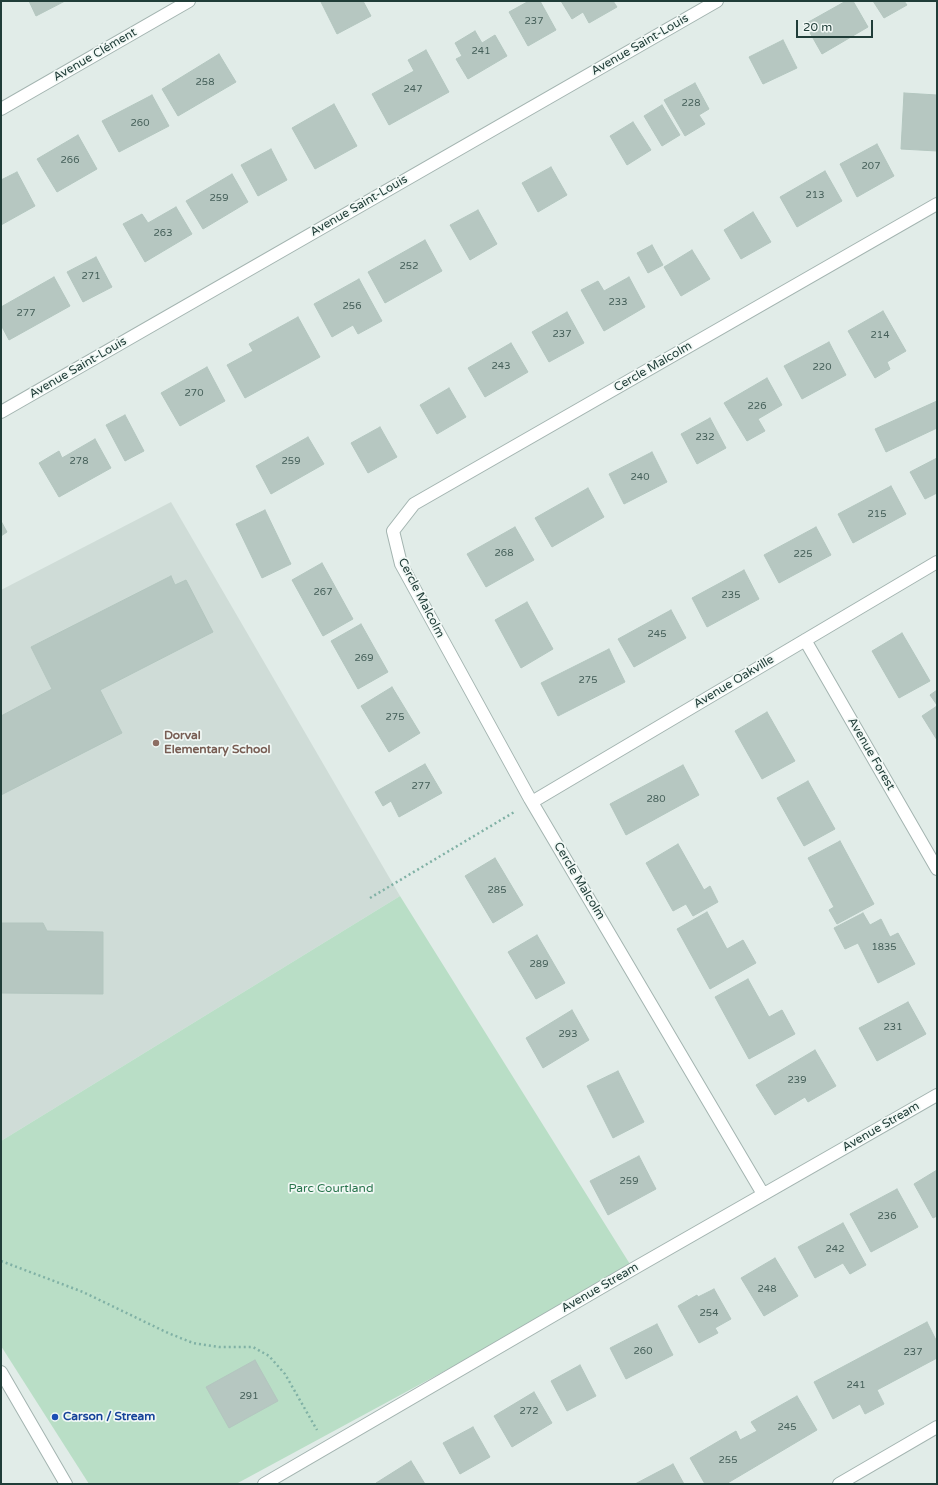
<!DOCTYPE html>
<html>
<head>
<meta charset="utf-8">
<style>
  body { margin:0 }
  #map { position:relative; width:938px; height:1485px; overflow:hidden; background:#e1ece8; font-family:"Varela Round",sans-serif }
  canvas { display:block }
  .frame { position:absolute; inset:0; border:2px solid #203d38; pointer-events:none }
  .scale { position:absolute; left:796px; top:20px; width:77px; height:18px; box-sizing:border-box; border:2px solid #203d38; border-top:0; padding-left:5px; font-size:12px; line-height:14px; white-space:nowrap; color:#203d38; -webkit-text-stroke:3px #f1f8f5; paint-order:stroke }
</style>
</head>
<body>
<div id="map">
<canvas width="938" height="1485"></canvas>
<div class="frame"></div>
<div class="scale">20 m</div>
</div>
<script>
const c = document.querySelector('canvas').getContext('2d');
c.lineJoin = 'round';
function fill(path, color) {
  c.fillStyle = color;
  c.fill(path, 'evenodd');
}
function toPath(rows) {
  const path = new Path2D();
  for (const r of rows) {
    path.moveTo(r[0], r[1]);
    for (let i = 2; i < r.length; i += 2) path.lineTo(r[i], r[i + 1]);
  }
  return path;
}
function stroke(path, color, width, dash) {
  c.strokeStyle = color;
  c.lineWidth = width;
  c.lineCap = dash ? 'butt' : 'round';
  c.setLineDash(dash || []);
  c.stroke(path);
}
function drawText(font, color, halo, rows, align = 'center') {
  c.font = font + ' "Varela Round",sans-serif';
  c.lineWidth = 3.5;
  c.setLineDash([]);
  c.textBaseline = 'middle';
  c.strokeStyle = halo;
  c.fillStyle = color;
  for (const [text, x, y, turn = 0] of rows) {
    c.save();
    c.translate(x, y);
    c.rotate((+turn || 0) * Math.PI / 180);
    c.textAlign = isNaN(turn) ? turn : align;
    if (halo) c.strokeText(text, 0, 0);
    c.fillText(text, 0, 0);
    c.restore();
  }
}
fill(toPath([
  [171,502,400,896,1,1141,1,590]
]), '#cfdcd7');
fill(toPath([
  [400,896,633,1269,236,1484,89,1484,1,1346,1,1141]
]), '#b9dec6');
const building = toPath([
  [29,1,65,1,36,16,29,1],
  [322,1,363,1,371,16,337,34,321,2,322,1],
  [529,1,540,1,556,30,528,46,509,12,529,1],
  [561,1,613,1,617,7,589,23,583,12,572,19,561,1],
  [846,1,853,1,868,27,822,54,805,24,846,1],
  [873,1,904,1,907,5,884,18,873,1],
  [475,31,482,43,495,35,507,56,468,79,456,59,462,56,455,43,475,31],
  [783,40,797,68,763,84,749,57,783,40],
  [426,50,449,92,389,125,372,94,414,71,408,60,426,50],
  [219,54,236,82,178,116,162,89,219,54],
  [695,83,709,109,699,115,705,124,685,136,664,100,695,83],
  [904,93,937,95,937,151,901,149,904,93],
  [152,95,169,126,119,152,102,121,152,95],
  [334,104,357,146,315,169,292,128,334,104],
  [662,105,680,135,662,146,644,116,662,105],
  [633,122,651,150,627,165,610,136,633,122],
  [78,135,97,169,57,192,37,159,78,135],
  [877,144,894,176,857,197,840,164,877,144],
  [271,149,287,180,258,196,241,165,271,149],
  [551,167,567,195,538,212,522,183,551,167],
  [825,171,842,201,797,227,780,197,825,171],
  [17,172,35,206,1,225,1,180,17,172],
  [232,174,248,202,203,229,186,201,232,174],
  [176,207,192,234,145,262,123,224,142,214,148,223,176,207],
  [478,210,497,244,470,260,450,225,478,210],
  [753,212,771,242,741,259,724,230,753,212],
  [425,240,442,271,385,303,368,272,425,240],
  [652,245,663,265,648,273,637,253,652,245],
  [692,250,710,279,681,296,664,267,692,250],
  [96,257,112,287,83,302,67,272,96,257],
  [54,277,70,306,9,340,1,325,1,307,54,277],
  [629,277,645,307,604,331,581,290,598,281,604,291,629,277],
  [359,279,382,321,358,334,353,325,332,337,314,304,359,279],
  [883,311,906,351,887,362,890,369,875,378,848,331,883,311],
  [567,312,584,343,549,362,532,332,567,312],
  [298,317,320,357,245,398,227,365,253,351,249,344,298,317],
  [829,342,846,375,802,399,784,366,829,342],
  [511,343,528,372,485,397,468,368,511,343],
  [207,367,225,401,180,426,161,393,207,367],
  [767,378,782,405,758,419,765,431,747,441,724,403,767,378],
  [449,388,466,417,437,434,420,405,449,388],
  [937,401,937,428,886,452,875,429,937,401],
  [125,415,144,451,125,461,106,425,125,415],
  [710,418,726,448,697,464,681,434,710,418],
  [380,427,397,457,368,473,351,443,380,427],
  [308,437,324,464,271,494,256,466,308,437],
  [95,439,111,468,59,497,39,463,59,451,62,458,95,439],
  [652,452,667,482,624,504,609,474,652,452],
  [937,458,937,493,925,499,910,472,937,458],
  [891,486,906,514,853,543,838,514,891,486],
  [588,488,604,517,552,547,535,518,588,488],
  [265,510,291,564,262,578,236,524,265,510],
  [1,521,7,532,1,536,1,521],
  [515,527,534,560,486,587,467,554,515,527],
  [816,527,831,555,779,583,764,555,816,527],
  [322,563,353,619,323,636,292,580,322,563],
  [744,570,759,599,707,627,692,598,744,570],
  [171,576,175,585,186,580,213,632,100,690,122,733,1,795,1,716,52,689,31,647,171,576],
  [527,602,553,649,521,668,495,620,527,602],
  [671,610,686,638,634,667,618,639,671,610],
  [361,624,388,672,358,689,331,641,361,624],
  [902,633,930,681,899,698,872,651,902,633],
  [609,649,625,682,558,716,541,683,609,649],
  [392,687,420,733,389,752,361,706,392,687],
  [937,690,937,705,930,695,937,690],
  [937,706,937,740,922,716,937,706],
  [767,712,795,761,762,779,735,731,767,712],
  [425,764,442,793,399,817,391,801,383,806,375,792,425,764],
  [683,765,699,795,626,835,610,804,683,765],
  [808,781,835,829,804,846,777,798,808,781],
  [840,841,874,904,837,924,829,910,834,907,808,858,840,841],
  [678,844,704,890,710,886,718,902,693,916,686,904,673,911,646,863,678,844],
  [495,858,523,905,493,923,465,876,495,858],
  [707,912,727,949,743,940,756,963,710,989,677,929,707,912],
  [863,913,870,925,881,919,890,937,898,933,915,964,878,983,858,943,845,949,834,928,863,913],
  [1,923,43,923,47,931,103,932,103,994,1,993,1,923],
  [537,935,565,983,536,999,508,952,537,935],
  [748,979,769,1017,782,1010,795,1034,749,1059,715,997,748,979],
  [908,1002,926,1034,877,1061,859,1028,908,1002],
  [572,1010,589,1040,543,1068,526,1038,572,1010],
  [815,1050,836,1086,808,1102,805,1097,775,1115,756,1085,815,1050],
  [618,1071,644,1122,613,1138,587,1086,618,1071],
  [639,1156,656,1189,608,1215,590,1181,639,1156],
  [937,1170,937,1216,933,1218,914,1184,937,1170],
  [897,1189,918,1227,871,1252,850,1214,897,1189],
  [843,1223,866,1265,850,1274,843,1263,815,1278,798,1247,843,1223],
  [775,1258,798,1296,764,1316,741,1278,775,1258],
  [714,1289,731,1319,715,1328,718,1333,699,1343,678,1306,697,1295,698,1297,714,1289],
  [927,1322,937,1342,937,1358,877,1390,884,1404,865,1414,860,1404,833,1419,814,1382,927,1322],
  [657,1324,673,1355,626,1379,610,1348,657,1324],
  [255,1360,278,1401,229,1428,206,1387,255,1360],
  [580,1365,596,1396,567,1411,551,1381,580,1365],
  [534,1392,552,1423,512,1447,494,1416,534,1392],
  [797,1396,817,1430,726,1484,705,1484,690,1458,736,1431,740,1440,757,1431,751,1422,797,1396],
  [473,1427,490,1457,460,1474,443,1443,473,1427],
  [411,1461,425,1484,377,1484,376,1483,411,1461],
  [673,1464,684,1484,635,1484,673,1464]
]);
fill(building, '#b6c7c1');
stroke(building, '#b3c6bf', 1);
const minor = toPath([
  [1,109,189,1],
  [1,412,717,1],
  [805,640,937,869],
  [532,802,937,562],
  [763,1194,530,799,401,564,393,531,414,504,937,204],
  [1,1372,66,1484],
  [264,1484,633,1269,937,1095],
  [839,1484,937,1427]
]);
stroke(minor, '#a3b4b0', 14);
stroke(toPath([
  [370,898,516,811],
  [1,1261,83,1292,168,1333,193,1343,219,1347,253,1347,269,1356,285,1374,317,1430]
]), '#80b1a5', 2.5, [2, 3]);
stroke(minor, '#fff', 12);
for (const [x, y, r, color] of [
  [156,743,4,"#8d6e63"],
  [55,1417,4,"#1a4fb4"]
]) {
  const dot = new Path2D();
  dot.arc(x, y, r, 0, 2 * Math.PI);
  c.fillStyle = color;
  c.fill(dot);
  stroke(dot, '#f1f8f5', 1.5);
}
drawText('10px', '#46605a', null, [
  ["237",534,21],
  ["241",481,51],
  ["258",205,82],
  ["247",413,89],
  ["228",691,103],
  ["260",140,123],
  ["266",70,160],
  ["207",871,166],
  ["213",815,195],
  ["259",219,198],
  ["263",163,233],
  ["252",409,266],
  ["271",91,276],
  ["233",618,302],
  ["256",352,306],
  ["277",26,313],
  ["237",562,334],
  ["214",880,335],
  ["243",501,366],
  ["220",822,367],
  ["270",194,393],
  ["226",757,406],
  ["232",705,437],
  ["278",79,461],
  ["259",291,461],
  ["240",640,477],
  ["215",877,514],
  ["268",504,553],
  ["225",803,554],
  ["267",323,592],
  ["235",731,595],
  ["245",657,634],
  ["269",364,658],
  ["275",588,680],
  ["275",395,717],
  ["277",421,786],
  ["280",656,799],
  ["285",497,890],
  ["1835",884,947],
  ["289",539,964],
  ["231",893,1027],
  ["293",568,1034],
  ["239",797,1080],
  ["259",629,1181],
  ["236",887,1216],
  ["242",835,1249],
  ["248",767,1289],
  ["254",709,1313],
  ["260",643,1351],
  ["237",913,1352],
  ["241",856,1385],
  ["291",249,1396],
  ["272",529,1411],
  ["245",787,1427],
  ["255",728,1460]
]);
drawText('12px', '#203d38', '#f1f8f5', [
  ["Avenue Saint-Louis",640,45,-30],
  ["Avenue Clément",95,55,-30],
  ["Avenue Saint-Louis",359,206,-30],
  ["Cercle Malcolm",653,367,-30],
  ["Avenue Saint-Louis",78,368,-30],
  ["Cercle Malcolm",421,598,63],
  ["Avenue Oakville",734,682,-31],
  ["Avenue Forest",871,754,60],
  ["Cercle Malcolm",579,881,59],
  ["Avenue Stream",881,1127,-30],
  ["Avenue Stream",600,1288,-30]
]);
drawText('bold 12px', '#785e54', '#f1f8f5', [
  ["Dorval",164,736],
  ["Elementary School",164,750]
], 'left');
drawText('12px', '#29754d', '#f1f8f5', [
  ["Parc Courtland",331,1189]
]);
drawText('bold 12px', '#164399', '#f1f8f5', [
  ["Carson / Stream",63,1417]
], 'left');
</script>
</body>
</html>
